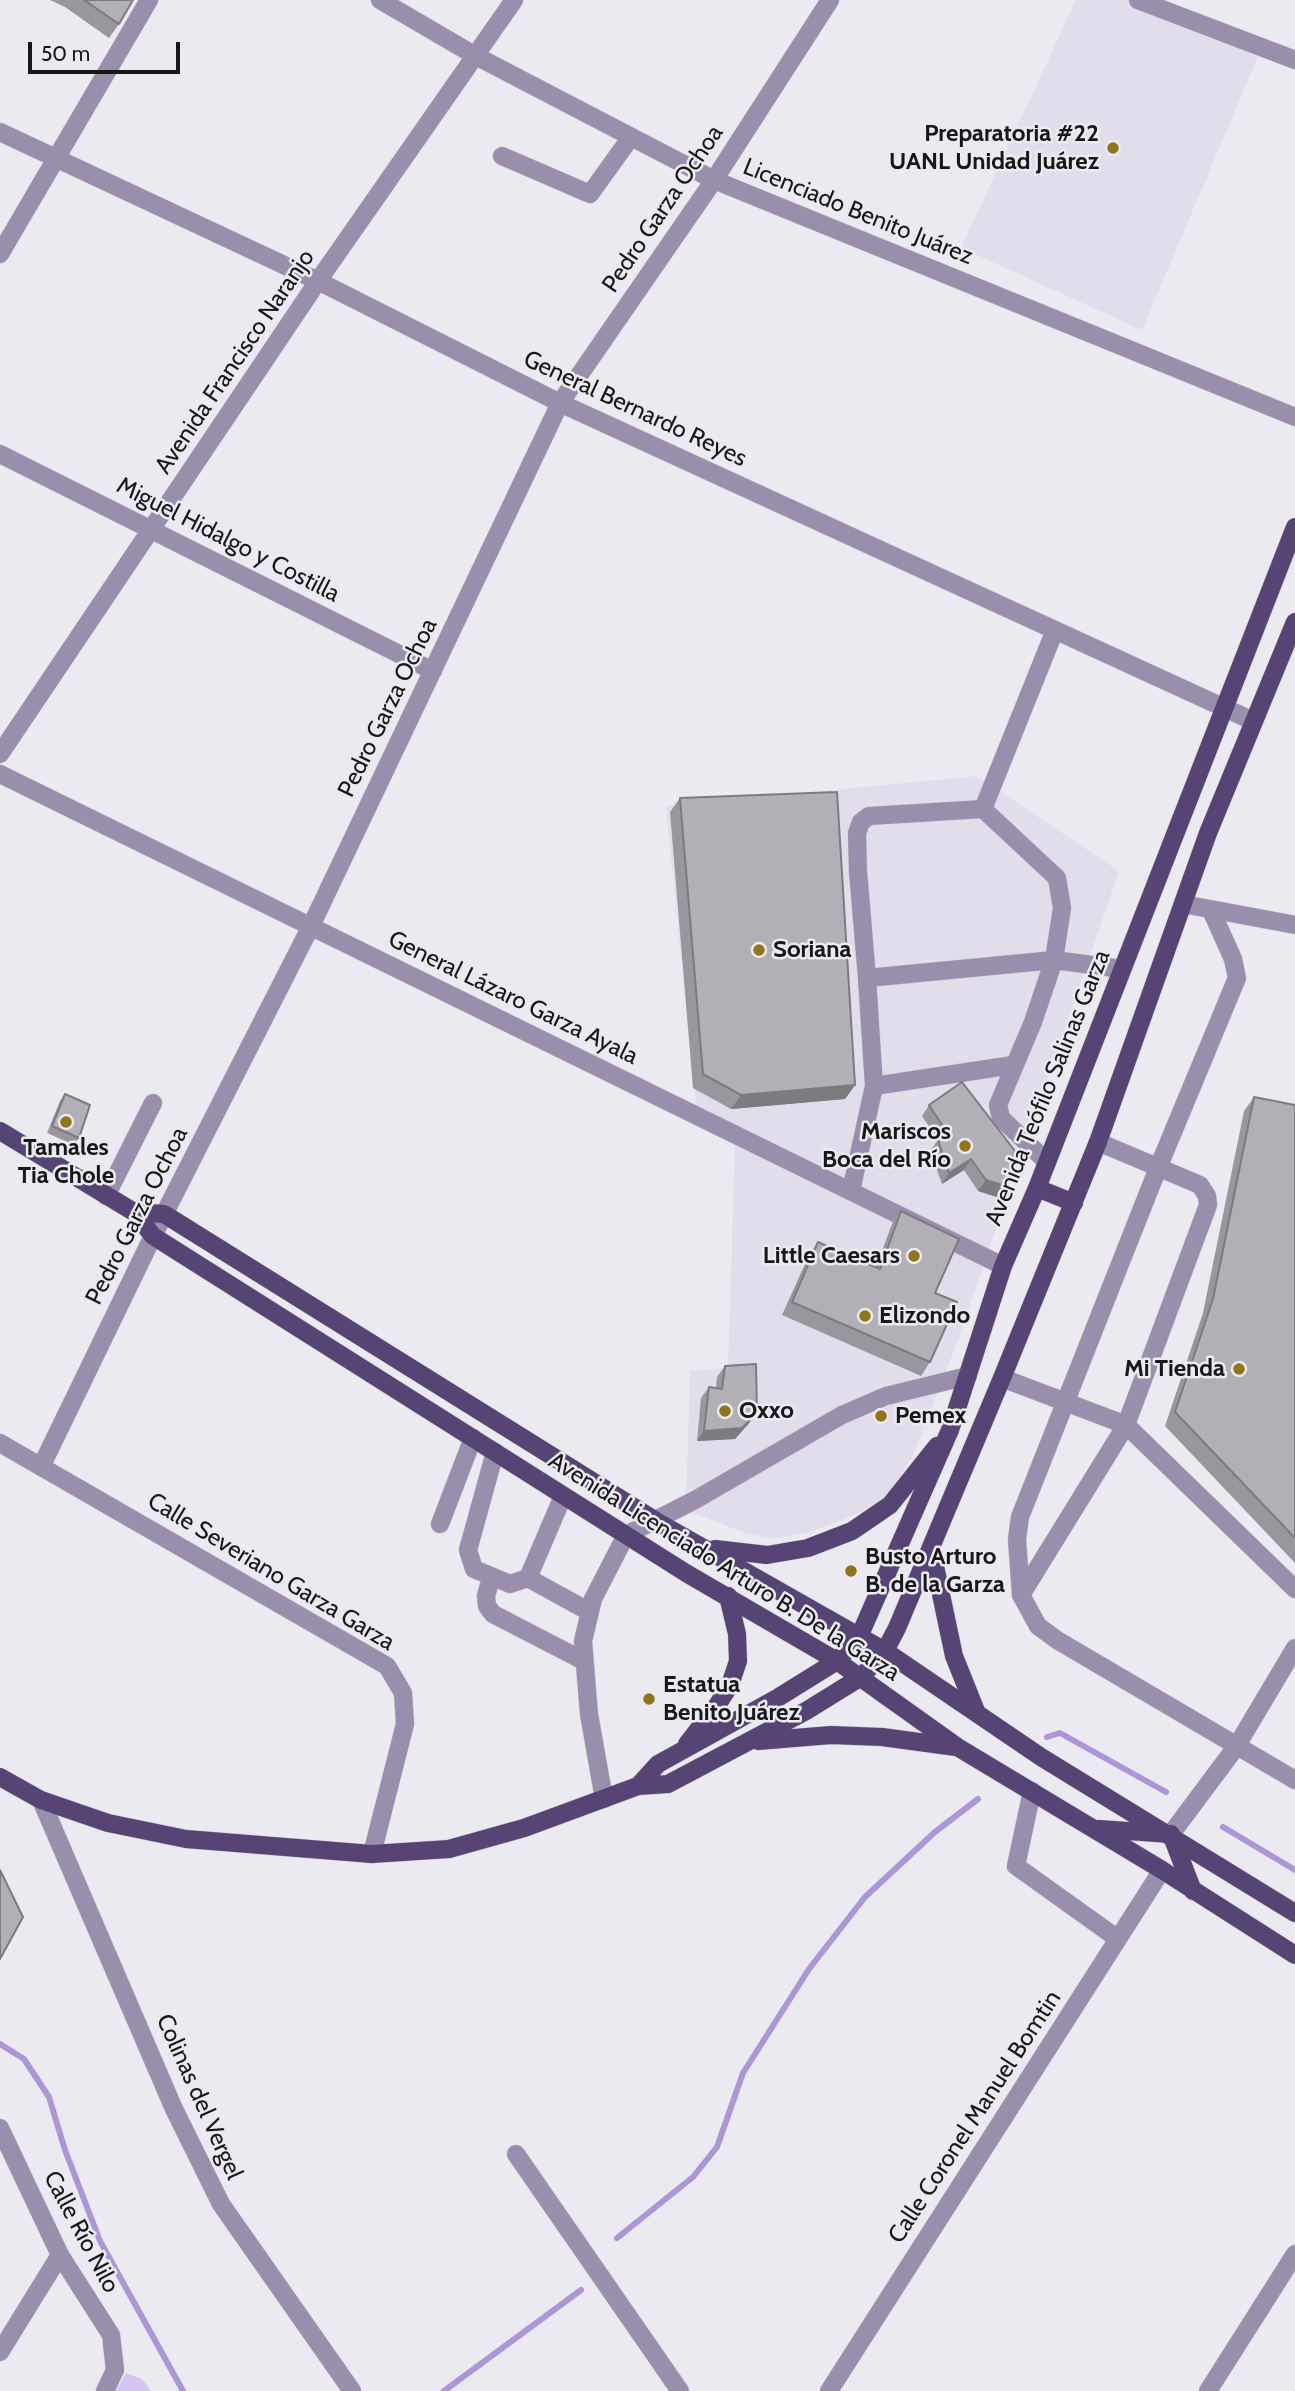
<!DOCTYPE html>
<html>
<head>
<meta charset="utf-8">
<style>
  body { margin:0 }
  #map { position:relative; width:1295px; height:2391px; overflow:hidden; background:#eceaf1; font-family:Cabin,sans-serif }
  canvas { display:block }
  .scale { position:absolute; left:28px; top:42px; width:152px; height:32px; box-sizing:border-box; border:4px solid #181719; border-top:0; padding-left:9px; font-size:21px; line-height:24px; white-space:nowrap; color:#181719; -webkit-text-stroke:5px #eceaf1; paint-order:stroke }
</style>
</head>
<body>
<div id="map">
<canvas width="1295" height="2391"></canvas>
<div class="scale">50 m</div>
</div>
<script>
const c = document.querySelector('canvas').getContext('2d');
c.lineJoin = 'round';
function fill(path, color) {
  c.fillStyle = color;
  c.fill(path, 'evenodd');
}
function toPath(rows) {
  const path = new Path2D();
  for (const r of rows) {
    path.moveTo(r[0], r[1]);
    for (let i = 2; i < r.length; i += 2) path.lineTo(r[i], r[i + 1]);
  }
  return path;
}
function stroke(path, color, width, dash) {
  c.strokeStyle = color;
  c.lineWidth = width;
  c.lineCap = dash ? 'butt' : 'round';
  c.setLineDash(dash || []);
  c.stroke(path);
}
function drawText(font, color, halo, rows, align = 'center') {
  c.font = font + ' Cabin,sans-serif';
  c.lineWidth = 5;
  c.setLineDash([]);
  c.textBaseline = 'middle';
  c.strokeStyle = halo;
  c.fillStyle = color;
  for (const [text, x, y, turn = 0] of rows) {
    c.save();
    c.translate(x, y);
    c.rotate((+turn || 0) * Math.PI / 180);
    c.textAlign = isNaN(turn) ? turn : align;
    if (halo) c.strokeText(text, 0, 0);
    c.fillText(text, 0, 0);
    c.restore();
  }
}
fill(toPath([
  [1076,0,1138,0,1262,47,1142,330,961,248],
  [977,776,1119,871,955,1348,912,1458,881,1502,849,1517,810,1532,775,1539,745,1533,686,1510,690,1371,728,1368,735,1145,696,1106,666,806]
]), '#e1ddeb');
fill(toPath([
  [126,2373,142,2379,151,2391,116,2391]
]), '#d4c6f0');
stroke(toPath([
  [1047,1737,1060,1733,1166,1792],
  [1223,1827,1295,1870],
  [0,2044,24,2059,49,2097,65,2150,100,2241,183,2391],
  [617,2238,693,2177,717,2147,743,2073,809,1969,865,1897,935,1832,978,1799],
  [444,2391,581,2290]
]), '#ad96d7', 6);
const minor = toPath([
  [380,0,474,55,714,180,1295,417],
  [1138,0,1295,60],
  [0,132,318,281,560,403,1253,721],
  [502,156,590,194,631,137],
  [0,254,149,0],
  [0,454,433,671],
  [0,754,318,281,514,0],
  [0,774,1003,1266],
  [983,809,1055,630],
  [1183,904,1295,925],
  [1211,910,1233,959,1237,978,1158,1168,1020,1517,1017,1539,1021,1595,1038,1626,1057,1640,1295,1780],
  [867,978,874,1086,1013,1065],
  [1047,1162,1001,1118,998,1105,1033,1022,1054,960,1062,908,1057,878,983,809,869,816,861,822,857,833,858,871,867,978,1054,960,1122,969],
  [851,1191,874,1086],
  [106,1196,153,1103],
  [1002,1378,1126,1425,1295,1589],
  [0,1443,387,1666,403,1693,405,1724,372,1854],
  [495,1452,468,1550,474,1569,510,1584,528,1578,588,1611],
  [41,1467,153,1236,311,926,560,403,714,180,830,0],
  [440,1524,473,1438],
  [491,1578,486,1596,487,1606,493,1614,584,1661],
  [528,1578,563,1496],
  [1021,1595,1126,1425,1208,1205,1207,1196,1200,1185,1098,1142],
  [1032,1791,1016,1866,1118,1939],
  [604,1799,589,1714,583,1641,593,1599,626,1535,695,1500,842,1415,886,1396,968,1376],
  [41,1800,174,2109,221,2204,352,2391],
  [1171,1834,1236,1747,1295,1648],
  [0,2128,60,2255,111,2335,115,2370,105,2391],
  [516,2154,680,2391],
  [0,2352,60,2255],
  [829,2391,1162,1870],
  [1208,2391,1295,2254]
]);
const major = toPath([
  [0,1131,134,1212,153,1236,686,1573,837,1661,959,1748,1162,1870,1295,1955],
  [1037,1188,1074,1203],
  [134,1212,164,1214,656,1521,885,1651,1041,1757,1295,1913],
  [931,1547,954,1656,976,1711],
  [715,1549,767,1555,808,1548,852,1531,890,1505,937,1446],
  [758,1741,831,1735,882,1737,956,1747],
  [687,1744,718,1704,730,1685,738,1661,737,1634,728,1596],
  [0,1777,41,1800,108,1823,186,1839,372,1854,449,1849,524,1828,638,1786,668,1784,806,1711,861,1677,885,1651,897,1628,1002,1378,1098,1142,1208,833,1295,622],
  [638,1786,658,1764,779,1697,837,1661,859,1637,950,1430,1003,1266,1037,1188,1295,527],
  [1099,1829,1171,1834,1193,1891]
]);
stroke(minor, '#cac8ce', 19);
stroke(major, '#cac8ce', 19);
stroke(minor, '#998fac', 18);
stroke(major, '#564474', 18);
fill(toPath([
  [50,0,133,0,119,24,109,38,65,7],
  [680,798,855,1085,845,1099,731,1109,693,1088,670,812],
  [65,1094,79,1138,74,1145,47,1133,60,1101],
  [1254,1097,1295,1105,1295,1563,1165,1426,1203,1313,1244,1111],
  [929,1105,1005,1186,997,1197,978,1191,964,1170,942,1184,930,1151,938,1140,922,1116],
  [901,1211,935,1293,930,1362,921,1376,782,1315,809,1255,818,1242,876,1267,892,1224],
  [725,1366,750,1422,735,1439,697,1441,701,1398,709,1387,716,1388,717,1377]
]), '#99979d');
fill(toPath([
  [855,1085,845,1099,731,1109,741,1095],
  [971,1159,964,1170,942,1184,949,1173],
  [986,1180,1005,1186,997,1197,978,1191],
  [757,1412,750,1422,735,1439,697,1441,704,1431]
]), '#7d7b7f');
const building = toPath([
  [84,0,133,0,119,24,84,0],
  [837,792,855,1085,741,1095,703,1074,680,798,837,792],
  [962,1082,1015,1151,1005,1186,986,1180,971,1159,949,1173,938,1140,946,1131,929,1105,962,1082],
  [65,1094,90,1105,79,1138,52,1126,65,1094],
  [1254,1097,1295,1105,1295,1538,1175,1412,1213,1299,1254,1097],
  [901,1211,959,1239,935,1293,957,1302,930,1362,792,1302,818,1242,880,1269,901,1211],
  [756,1364,757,1412,742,1428,704,1431,709,1387,722,1389,725,1366,756,1364],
  [0,1870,23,1917,0,1959,0,1870]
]);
fill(building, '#b2b0b6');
stroke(building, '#7d7b7f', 2);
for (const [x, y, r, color] of [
  [1113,148,7,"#91751a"],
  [759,950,7,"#91751a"],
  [66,1122,7,"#91751a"],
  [965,1146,7,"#91751a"],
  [914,1256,7,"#91751a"],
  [865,1316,7,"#91751a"],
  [1239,1369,7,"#91751a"],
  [725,1411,7,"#91751a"],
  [881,1416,7,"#91751a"],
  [851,1571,7,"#91751a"],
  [649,1699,7,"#91751a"]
]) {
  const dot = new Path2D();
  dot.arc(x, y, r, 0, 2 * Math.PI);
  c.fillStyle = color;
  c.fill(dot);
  stroke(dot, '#eceaf1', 2.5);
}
drawText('bold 24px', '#181719', '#eceaf1', [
  ["Preparatoria #22",1099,134,"right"],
  ["UANL Unidad Juárez",1099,162,"right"],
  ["Soriana",773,950],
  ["Mariscos",951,1132,"right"],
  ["Boca del Río",951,1160,"right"],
  ["Tamales",66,1148,"center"],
  ["Tia Chole",66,1176,"center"],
  ["Little Caesars",900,1256,"right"],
  ["Elizondo",879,1316],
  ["Mi Tienda",1225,1369,"right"],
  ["Oxxo",739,1411],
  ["Pemex",895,1416],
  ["Busto Arturo",865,1557],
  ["B. de la Garza",865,1585],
  ["Estatua",663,1685],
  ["Benito Juárez",663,1713]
], 'left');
drawText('24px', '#181719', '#eceaf1', [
  ["Pedro Garza Ochoa",663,209,-56],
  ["Licenciado Benito Juárez",858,212,22],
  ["Avenida Francisco Naranjo",235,362,-56],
  ["General Bernardo Reyes",635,409,25],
  ["Miguel Hidalgo y Costilla",228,540,27],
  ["Pedro Garza Ochoa",388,708,-64],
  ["General Lázaro Garza Ayala",513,998,26],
  ["Avenida Teófilo Salinas Garza",1048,1088,-68],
  ["Pedro Garza Ochoa",137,1216,-63],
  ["Avenida Licenciado Arturo B. De la Garza",724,1567,32],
  ["Calle Severiano Garza Garza",271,1572,31],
  ["Colinas del Vergel",199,2097,66],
  ["Calle Coronel Manuel Bomtin",975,2117,-57],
  ["Calle Río Nilo",81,2232,62]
]);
</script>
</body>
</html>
